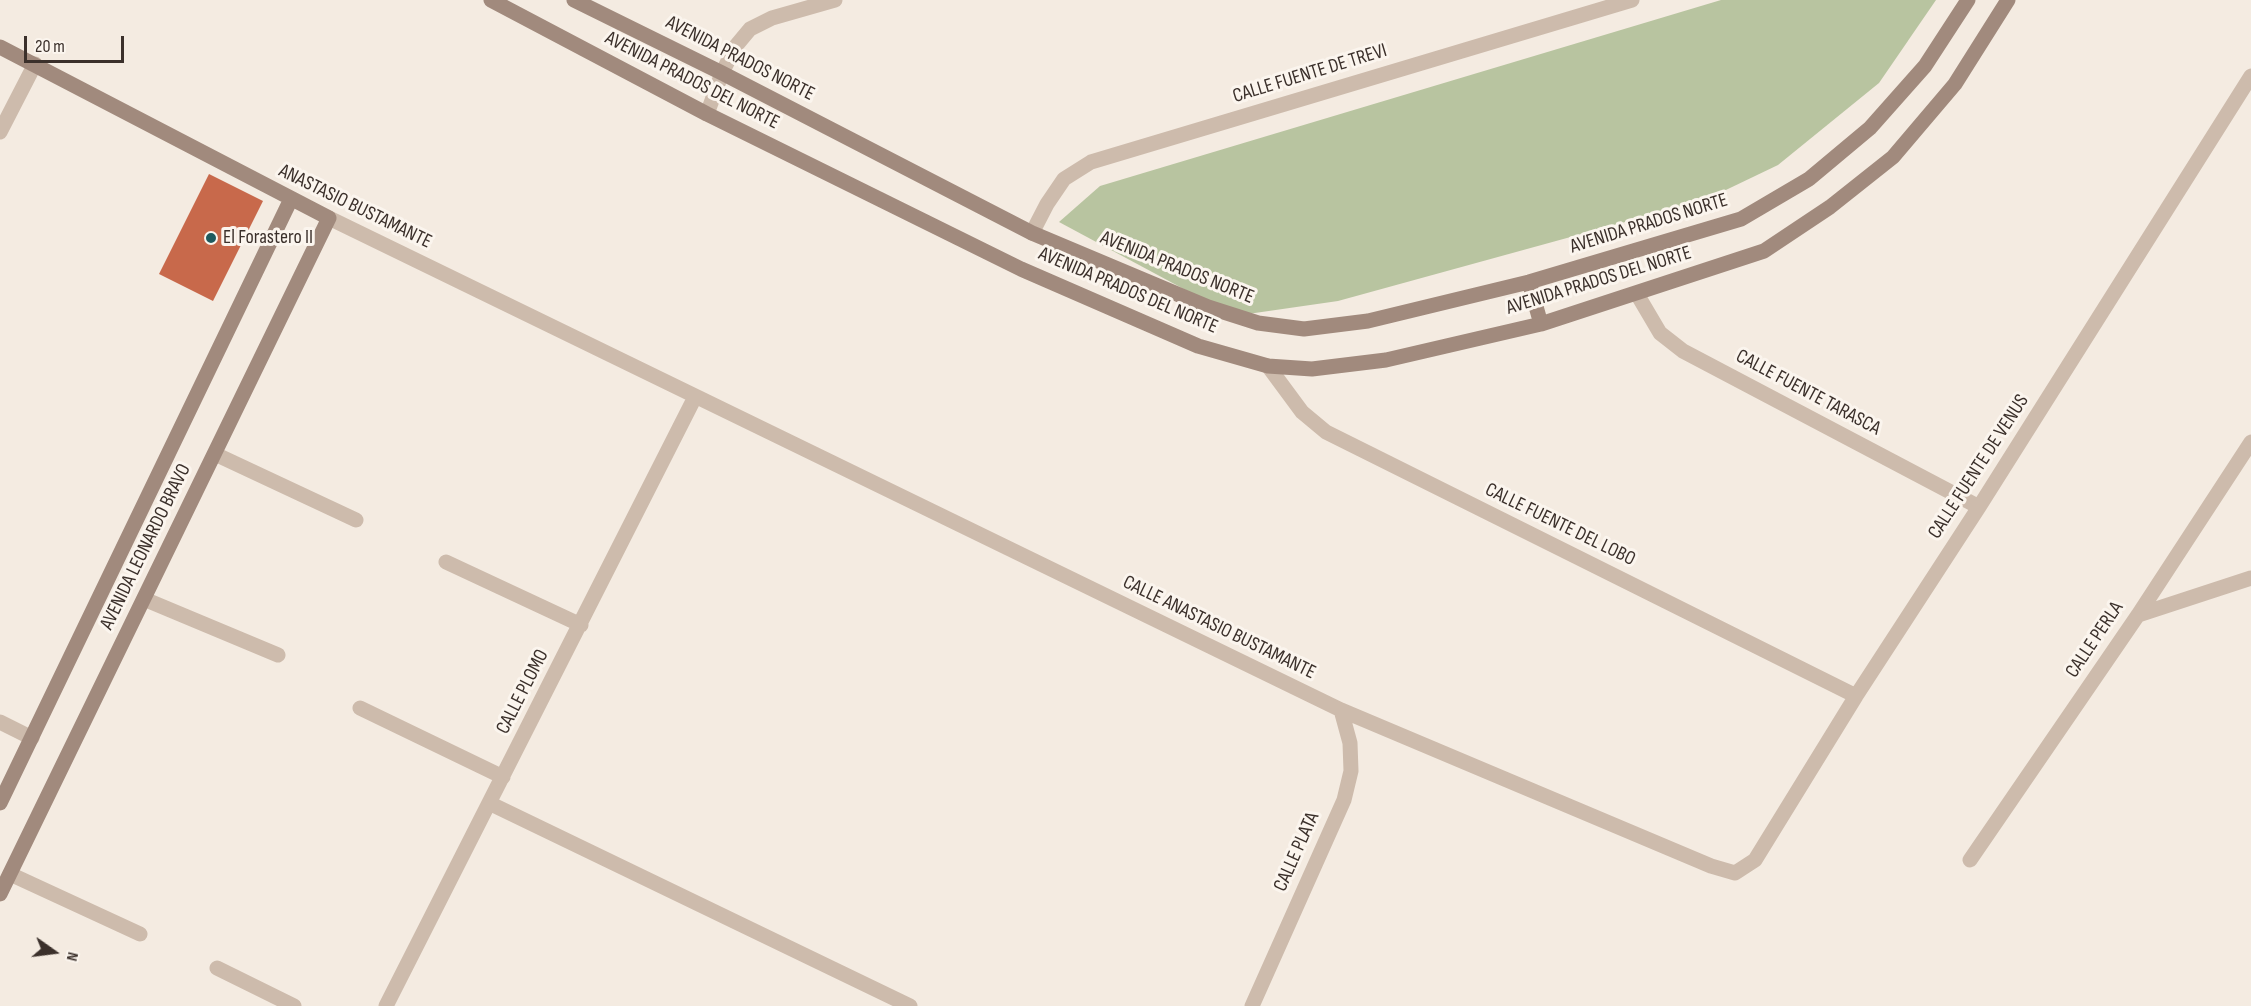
<!DOCTYPE html>
<html>
<head>
<meta charset="utf-8">
<style>
  body { margin:0 }
  #map { position:relative; width:2251px; height:1006px; overflow:hidden; background:#f4ebe1; font-family:"Sofia Sans Condensed",sans-serif }
  canvas { display:block }
  .north { position:absolute; left:24px; top:922px; width:60px; height:60px; -webkit-text-stroke:4px #fbf5ee; paint-order:stroke; rotate:104deg; font-size:16px; font-weight:700; line-height:24px; text-align:center; color:#3b302b }
  .north::after { content:''; display:block; margin:auto; width:21px; height:27px; background:#3b302b; clip-path:polygon(50% 0,100% 100%,50% 72%,0 100%) }
  .scale { position:absolute; left:24px; top:36px; width:100px; height:27px; box-sizing:border-box; border:3px solid #3b302b; border-top:0; padding-left:8px; font-size:18px; line-height:21px; white-space:nowrap; color:#3b302b; -webkit-text-stroke:4px #fbf5ee; paint-order:stroke }
</style>
</head>
<body>
<div id="map">
<canvas width="2251" height="1006"></canvas>
<div class="north">N</div>
<div class="scale">20 m</div>
</div>
<script>
const c = document.querySelector('canvas').getContext('2d');
c.lineJoin = 'round';
function fill(path, color) {
  c.fillStyle = color;
  c.fill(path, 'evenodd');
}
function toPath(rows) {
  const path = new Path2D();
  for (const r of rows) {
    path.moveTo(r[0], r[1]);
    for (let i = 2; i < r.length; i += 2) path.lineTo(r[i], r[i + 1]);
  }
  return path;
}
function stroke(path, color, width, dash) {
  c.strokeStyle = color;
  c.lineWidth = width;
  c.lineCap = dash ? 'butt' : 'round';
  c.setLineDash(dash || []);
  c.stroke(path);
}
function drawText(font, color, halo, rows, align = 'center') {
  c.font = font + ' "Sofia Sans Condensed",sans-serif';
  c.lineWidth = 6;
  c.setLineDash([]);
  c.textBaseline = 'middle';
  c.strokeStyle = halo;
  c.fillStyle = color;
  for (const [text, x, y, turn = 0] of rows) {
    c.save();
    c.translate(x, y);
    c.rotate((+turn || 0) * Math.PI / 180);
    c.textAlign = isNaN(turn) ? turn : align;
    if (halo) c.strokeText(text, 0, 0);
    c.fillText(text, 0, 0);
    c.restore();
  }
}
fill(toPath([
  [1721,0,1936,0,1879,83,1778,165,1705,200,1338,301,1234,316,1059,222,1100,186]
]), '#b8c4a0');
fill(toPath([
  [209,174,263,201,213,301,159,274]
]), '#c8694b');
stroke(toPath([
  [707,114,722,73,735,47,750,29,772,18,835,0],
  [0,132,35,64],
  [329,218,1341,710,1711,866,1735,873,1755,860,1856,696,1979,507,2251,76],
  [1032,233,1047,204,1064,179,1091,162,1632,0],
  [1637,294,1660,333,1683,351,1979,507],
  [1268,366,1302,412,1326,432,1856,696],
  [215,454,356,520],
  [446,562,581,625],
  [144,599,278,655],
  [2138,615,2251,578],
  [360,708,503,777],
  [0,722,32,738],
  [489,803,910,1006],
  [1970,860,2138,615,2251,442],
  [10,874,140,934],
  [217,968,294,1006],
  [386,1006,695,397],
  [1252,1006,1344,800,1351,771,1350,743,1341,710]
]), '#cdbbac', 15);
stroke(toPath([
  [491,0,707,114,1021,269,1198,346,1268,366,1312,369,1386,360,1541,324,1764,251,1830,207,1893,157,1955,84,2008,0],
  [574,0,722,73,1032,233,1208,307,1258,323,1304,329,1368,321,1529,282,1741,219,1809,179,1870,128,1925,66,1968,0],
  [0,47,329,218,0,894],
  [1529,282,1541,324],
  [0,803,291,199]
]), '#a18a7d', 15);
for (const [x, y, r, color] of [
  [211,238,6,"#1f5a5e"]
]) {
  const dot = new Path2D();
  dot.arc(x, y, r, 0, 2 * Math.PI);
  c.fillStyle = color;
  c.fill(dot);
  stroke(dot, '#fbf5ee', 2);
}
drawText('20px', '#3b302b', '#fbf5ee', [
  ["AVENIDA PRADOS NORTE",740,59,27],
  ["CALLE FUENTE DE TREVI",1310,74,-17],
  ["AVENIDA PRADOS DEL NORTE",692,81,27],
  ["ANASTASIO BUSTAMANTE",355,207,26],
  ["AVENIDA PRADOS NORTE",1649,224,-17],
  ["AVENIDA PRADOS NORTE",1177,268,22],
  ["AVENIDA PRADOS DEL NORTE",1599,281,-17],
  ["AVENIDA PRADOS DEL NORTE",1128,291,23],
  ["CALLE FUENTE TARASCA",1808,393,28],
  ["CALLE FUENTE DE VENUS",1979,467,-57],
  ["CALLE FUENTE DEL LOBO",1560,525,26],
  ["AVENIDA LEONARDO BRAVO",146,547,-64],
  ["CALLE ANASTASIO BUSTAMANTE",1219,628,26],
  ["CALLE PERLA",2095,640,-56],
  ["CALLE PLOMO",523,692,-63],
  ["CALLE PLATA",1297,852,-66]
]);
drawText('20px', '#3b302b', '#fbf5ee', [
  ["El Forastero II",223,238]
], 'left');
</script>
</body>
</html>
